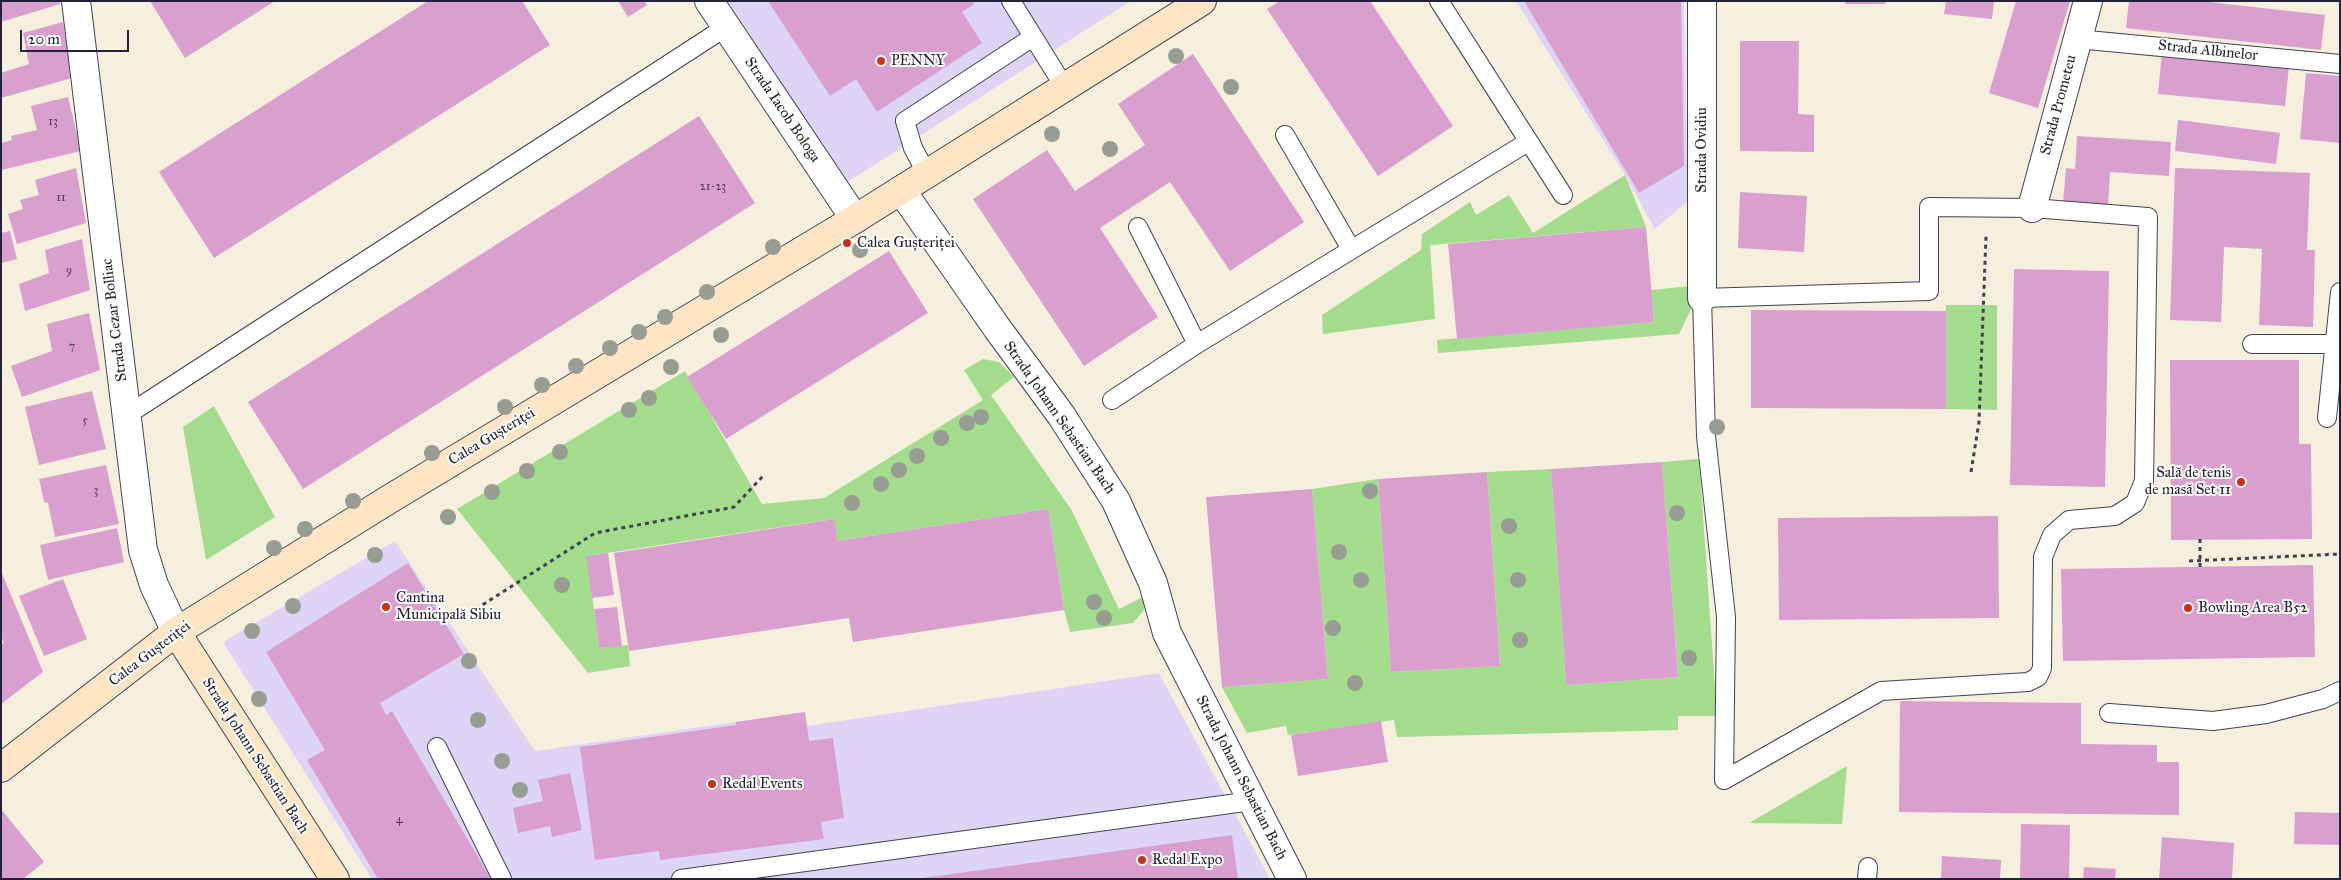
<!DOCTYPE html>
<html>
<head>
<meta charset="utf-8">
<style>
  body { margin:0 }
  #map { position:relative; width:2341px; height:880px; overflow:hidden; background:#f6efdd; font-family:"IM FELL Great Primer",serif }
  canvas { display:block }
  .frame { position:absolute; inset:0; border:2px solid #22223b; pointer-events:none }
  .scale { position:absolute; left:20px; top:30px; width:109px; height:22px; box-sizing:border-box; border:2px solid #22223b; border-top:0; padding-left:6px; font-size:15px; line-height:18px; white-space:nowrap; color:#22223b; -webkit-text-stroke:4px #fdfcf7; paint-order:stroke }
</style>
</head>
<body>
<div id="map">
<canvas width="2341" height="880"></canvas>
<div class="frame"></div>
<div class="scale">20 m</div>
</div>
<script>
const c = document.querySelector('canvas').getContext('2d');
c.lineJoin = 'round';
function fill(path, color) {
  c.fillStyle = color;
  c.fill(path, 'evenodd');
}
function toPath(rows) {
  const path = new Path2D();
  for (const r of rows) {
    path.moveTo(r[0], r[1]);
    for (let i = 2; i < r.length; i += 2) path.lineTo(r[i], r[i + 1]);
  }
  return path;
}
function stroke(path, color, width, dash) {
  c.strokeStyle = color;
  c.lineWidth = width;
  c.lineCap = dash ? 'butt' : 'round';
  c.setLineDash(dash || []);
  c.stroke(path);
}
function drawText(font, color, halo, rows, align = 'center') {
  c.font = font + ' "IM FELL Great Primer",serif';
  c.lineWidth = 4;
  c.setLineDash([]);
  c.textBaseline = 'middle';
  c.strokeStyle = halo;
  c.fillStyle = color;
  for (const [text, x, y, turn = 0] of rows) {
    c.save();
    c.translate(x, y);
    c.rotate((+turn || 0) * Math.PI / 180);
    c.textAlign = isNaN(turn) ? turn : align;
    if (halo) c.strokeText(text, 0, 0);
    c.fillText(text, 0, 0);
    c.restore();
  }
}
fill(toPath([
  [728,1,1131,1,846,183],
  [1516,1,1684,1,1688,201,1655,229,1625,175],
  [395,541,535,751,805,712,807,726,1159,673,1270,879,372,879,223,642]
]), '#ded5f6');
fill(toPath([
  [1625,175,1646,227,1430,245,1435,319,1323,334,1322,315,1421,250,1422,234,1470,202,1476,215,1509,195,1533,233],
  [1692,286,1693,295,1691,309,1679,334,1438,353,1437,340,1654,322,1651,290],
  [1946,305,1997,305,1997,410,1946,409],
  [983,359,999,362,1014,377,991,395,1071,509,1119,609,1147,595,1144,610,1133,623,1070,632,1064,610,1048,509,837,541,833,519,587,556,599,648,628,645,630,666,588,673,457,509,685,371,762,504,824,498,983,400,964,370],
  [214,406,275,517,206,560,183,427],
  [1699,459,1717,716,1678,716,1678,730,1397,737,1394,720,1288,735,1286,726,1247,733,1222,687,1328,679,1312,489,1378,479,1391,672,1500,666,1487,472,1551,469,1566,685,1678,677,1662,462],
  [1847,766,1842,824,1749,823]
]), '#a4dc8d');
fill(toPath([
  [1,1,60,1,60,4,1,22],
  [150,1,275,1,185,58],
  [428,1,522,1,550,45,214,258,159,172],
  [618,1,644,1,647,5,628,17],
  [768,1,973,1,974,4,962,12,982,43,877,112,856,79,830,96],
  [1280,1,1370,1,1453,126,1378,176,1267,9],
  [1524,1,1681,1,1684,166,1639,193],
  [1845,1,1885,1,1885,4,1845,4],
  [1946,1,1994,1,1992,19,1944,14],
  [2016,1,2070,1,2038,108,1989,93],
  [2129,1,2200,1,2325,15,2321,50,2126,28],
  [63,22,72,78,1,98,1,73,29,64,23,33],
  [1740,41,1799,41,1798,114,1814,115,1814,152,1740,151],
  [2162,53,2289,66,2285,106,2158,94],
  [1193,54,1304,222,1230,271,1170,182,1100,228,1158,317,1084,366,973,199,1047,150,1075,191,1145,145,1118,104],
  [2306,73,2340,76,2340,143,2300,139],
  [68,97,81,151,1,170,1,143,12,140,11,136,37,130,31,106],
  [699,116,755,203,303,489,248,402],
  [2178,120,2280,133,2276,164,2175,151],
  [2077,136,2171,142,2169,176,2110,172,2108,206,2063,203,2066,168,2075,169],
  [76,168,86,223,17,244,8,214,23,209,20,200,39,195,35,180],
  [2175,168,2310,173,2307,250,2315,250,2313,327,2259,325,2262,249,2224,247,2221,322,2170,320],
  [1740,192,1807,196,1804,252,1738,248],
  [1646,227,1654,322,1457,339,1448,244],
  [10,231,17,259,1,263,1,233],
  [82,239,90,290,25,311,19,284,49,273,45,250],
  [889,251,928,313,726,439,687,377],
  [2014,269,2109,271,2105,487,2010,485],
  [1751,310,1946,311,1946,409,1751,408],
  [89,313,100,370,22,397,11,366,52,351,47,324],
  [2170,360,2299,360,2299,444,2311,444,2312,539,2171,540],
  [92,391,106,449,39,465,25,407],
  [1662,462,1678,677,1566,685,1551,469],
  [106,465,119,524,55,537,48,503,44,502,39,479],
  [1487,472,1500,666,1391,672,1378,479],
  [1312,489,1328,679,1222,687,1206,497],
  [1048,509,1064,610,853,642,849,618,629,651,614,553,834,519,837,541],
  [1998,516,1999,618,1779,620,1778,518],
  [117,528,124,562,48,580,40,545],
  [608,553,614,595,592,598,586,556],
  [408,563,464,654,380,703,386,715,392,711,491,879,378,879,307,760,325,750,266,652],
  [2313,565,2315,657,2063,661,2061,569],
  [1,571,43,672,1,704,1,645,4,643,1,636],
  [63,579,87,639,44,656,19,596],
  [617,607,622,646,599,648,594,609],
  [1900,701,2081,703,2081,744,2157,745,2157,762,2179,762,2179,815,1899,812],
  [805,712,809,741,833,738,844,818,821,822,824,839,660,860,659,851,595,860,580,747,736,725,736,722],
  [1381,721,1388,762,1298,776,1291,735],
  [570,773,582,830,552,837,550,826,518,833,513,808,543,801,538,780],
  [1,809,44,862,23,879,1,879],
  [2295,812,2340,813,2340,845,2294,844],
  [2021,824,2070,825,2069,879,2020,879],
  [1232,835,1238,879,923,879,923,878],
  [2162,837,2234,843,2232,879,2159,879],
  [1942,856,2001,860,2000,879,1941,879],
  [2084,867,2116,869,2115,879,2083,879]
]), '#d99fcf');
const lane = toPath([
  [1011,1,1065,88],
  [1439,1,1563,195],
  [2077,39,2340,64],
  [1285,135,1351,249],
  [927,174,913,148,905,121,1033,37],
  [1929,207,2032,208,2148,217,2144,481,2135,503,2115,516,2069,520,2052,535,2043,557,2042,668,2038,677,2028,682,1881,691,1724,780,1726,617,1706,436,1702,298,1929,291,1929,207],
  [1138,227,1197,344],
  [2252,344,2334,344],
  [1112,400,1197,344,1528,142],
  [127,415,726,27],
  [2327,418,2340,292],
  [2109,713,2213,721,2266,714,2323,699,2340,691],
  [437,747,502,879],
  [681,879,1252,801],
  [1867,879,1868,867]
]);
const street = toPath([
  [76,1,143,550,154,585,176,632],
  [709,1,855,219],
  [901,190,997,328,1061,415,1116,501,1153,583,1167,633,1292,879],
  [2032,208,2088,1],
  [1702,298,1702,1]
]);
const secondary = toPath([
  [176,632,335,879],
  [1,768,176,632,388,500,855,219,1202,1]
]);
stroke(lane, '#424153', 20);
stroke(street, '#424153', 30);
stroke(secondary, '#424153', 30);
stroke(toPath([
  [1971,472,1979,422,1986,236],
  [2189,561,2340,554],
  [2200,567,2200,539],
  [476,609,595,533,734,507,764,475]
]), '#424153', 3, [4, 4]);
stroke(lane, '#fff', 18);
stroke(street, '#fff', 28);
stroke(secondary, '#fde5c5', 28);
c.fillStyle = '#979d92';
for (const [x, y] of [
  [1176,56],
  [1231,87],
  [1052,134],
  [1110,149],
  [773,247],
  [860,250],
  [707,292],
  [665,317],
  [639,332],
  [721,335],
  [610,348],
  [576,366],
  [671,367],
  [542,385],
  [649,398],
  [505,407],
  [629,410],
  [981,417],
  [967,423],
  [1717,427],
  [941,438],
  [560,452],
  [432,453],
  [917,456],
  [899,470],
  [527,471],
  [881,484],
  [1370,491],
  [492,492],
  [353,501],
  [852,503],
  [1677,513],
  [448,517],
  [1509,526],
  [305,529],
  [274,548],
  [1339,552],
  [375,555],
  [1361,580],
  [1518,580],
  [562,585],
  [1094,602],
  [293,606],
  [1104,618],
  [1333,628],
  [252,631],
  [1520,640],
  [1689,658],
  [469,661],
  [1355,683],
  [259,699],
  [478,720],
  [502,761],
  [520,790]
]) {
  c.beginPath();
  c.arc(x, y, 8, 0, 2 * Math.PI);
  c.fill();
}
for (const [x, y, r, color] of [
  [881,61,5,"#c8321e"],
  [847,243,5,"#c8321e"],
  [2241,482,5,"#c8321e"],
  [386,607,5,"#c8321e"],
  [2188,608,5,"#c8321e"],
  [712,784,5,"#c8321e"],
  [1142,860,5,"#c8321e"]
]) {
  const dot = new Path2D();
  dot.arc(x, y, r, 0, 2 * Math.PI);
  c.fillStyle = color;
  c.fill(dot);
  stroke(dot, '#fdfcf7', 2);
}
drawText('12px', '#504160', null, [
  ["13",53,122],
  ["21-23",713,187],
  ["11",61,198],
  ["9",69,271],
  ["7",72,347],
  ["5",85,421],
  ["3",96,491],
  ["4",399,820]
]);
drawText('15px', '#22223b', '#fdfcf7', [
  ["Strada Albinelor",2208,51,6],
  ["Strada Prometeu",2059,105,-75],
  ["Strada Iacob Bologa",782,110,56],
  ["Strada Ovidiu",1702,150,-90],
  ["Strada Cezar Bolliac",115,320,-97],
  ["Strada Johann Sebastian Bach",1059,418,55],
  ["Calea Gușteriței",492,437,-31],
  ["Calea Gușteriței",150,654,-37],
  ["Strada Johann Sebastian Bach",255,756,57],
  ["Strada Johann Sebastian Bach",1241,778,63]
]);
drawText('15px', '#22223b', '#fdfcf7', [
  ["PENNY",891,61],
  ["Calea Gușteriței",857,243],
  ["Sală de tenis",2231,473,"right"],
  ["de masă Set 11",2231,490,"right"],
  ["Cantina",396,598],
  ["Municipală Sibiu",396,615],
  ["Bowling Area B52",2198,608],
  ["Redal Events",722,784],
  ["Redal Expo",1152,860]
], 'left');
</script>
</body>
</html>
